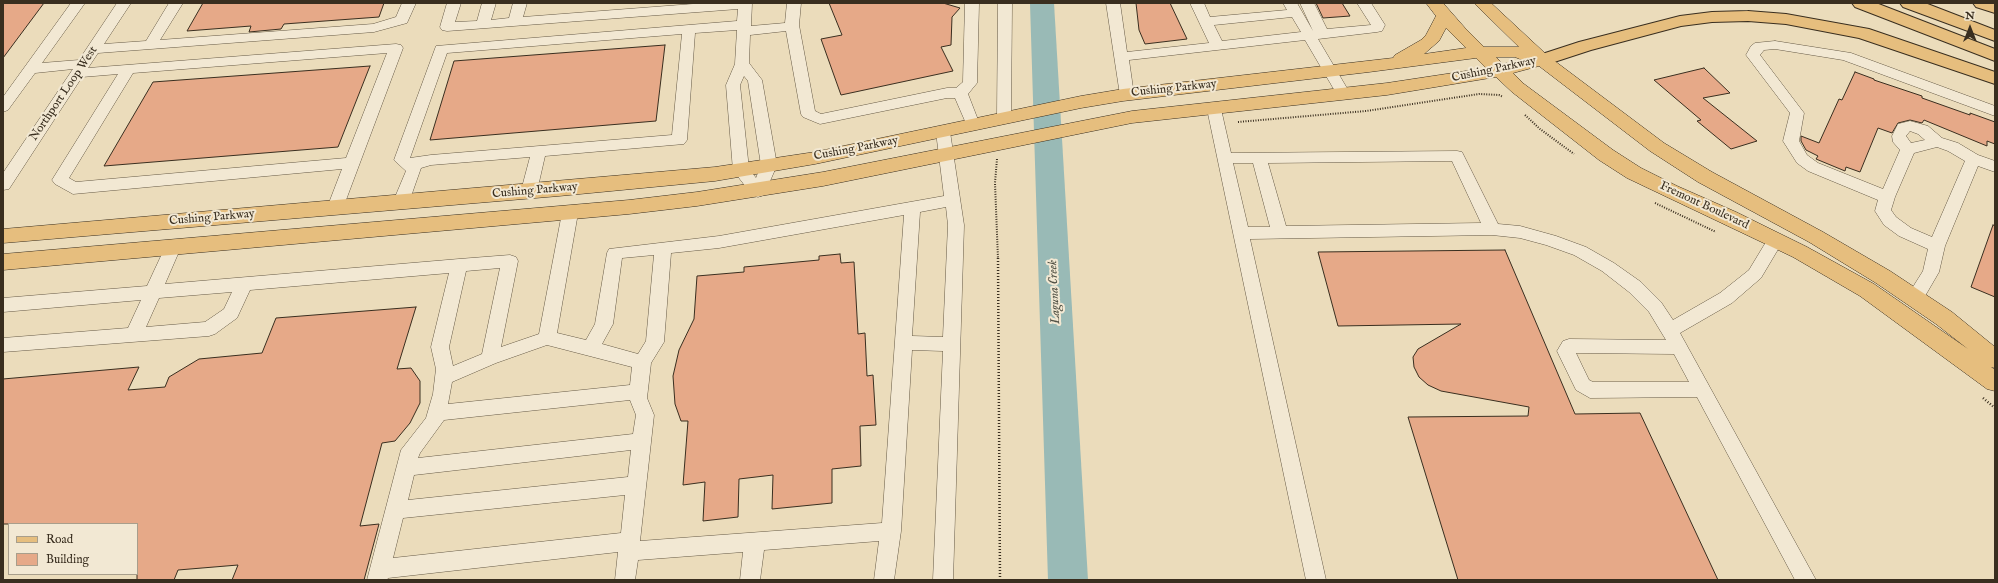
<!DOCTYPE html>
<html>
<head>
<meta charset="utf-8">
<style>
  body { margin:0 }
  #map { position:relative; width:1998px; height:583px; overflow:hidden; background:#ebdcbb; font-family:"IM FELL English",serif }
  canvas { display:block }
  .frame { position:absolute; inset:0; border:4px solid #392e1f; pointer-events:none }
  .legend { position:absolute; left:8px; top:523px; width:130px; height:52px; box-sizing:border-box; background:#f2e8d3; border:1px solid #a89e8b; margin:0; padding:5px 7px; list-style:none; font-size:12px; color:#392e1f }
  .legend li { display:flex; align-items:center; gap:8px; height:20px }
  .legend b { width:20px; border:1px solid #a89e8b }
  .north { position:absolute; left:1950px; top:8px; width:40px; height:40px; -webkit-text-stroke:3px #f2e8d3; paint-order:stroke; rotate:0deg; font-size:11px; font-weight:700; line-height:16px; text-align:center; color:#392e1f }
  .north::after { content:''; display:block; margin:auto; width:14px; height:18px; background:#392e1f; clip-path:polygon(50% 0,100% 100%,50% 72%,0 100%) }
</style>
</head>
<body>
<div id="map">
<canvas width="1998" height="583"></canvas>
<div class="frame"></div>
<ul class="legend">
<li><b style="height:5px;background:#e6be7e"></b>Road</li>
<li><b style="height:11px;background:#e6a988"></b>Building</li>
</ul>
<div class="north">N</div>
</div>
<script>
const c = document.querySelector('canvas').getContext('2d');
c.lineJoin = 'round';
function toPath(rows) {
  const path = new Path2D();
  for (const r of rows) {
    path.moveTo(r[0], r[1]);
    for (let i = 2; i < r.length; i += 2) path.lineTo(r[i], r[i + 1]);
  }
  return path;
}
function fill(path, color) {
  c.fillStyle = color;
  c.fill(path, 'evenodd');
}
function stroke(path, color, width, dash) {
  c.strokeStyle = color;
  c.lineWidth = width;
  c.lineCap = dash ? 'butt' : 'round';
  c.setLineDash(dash || []);
  c.stroke(path);
}
function drawText(font, color, halo, rows, align = 'center') {
  c.font = font + ' "IM FELL English",serif';
  c.lineWidth = 4;
  c.setLineDash([]);
  c.textBaseline = 'middle';
  c.strokeStyle = halo;
  c.fillStyle = color;
  for (const [text, x, y, turn = 0] of rows) {
    c.save();
    c.translate(x, y);
    c.rotate((+turn || 0) * Math.PI / 180);
    c.textAlign = isNaN(turn) ? turn : align;
    if (halo) c.strokeText(text, 0, 0);
    c.fillText(text, 0, 0);
    c.restore();
  }
}
fill(toPath([
  [1030,3,1054,3,1088,580,1048,580,1030,3]
]), '#99bab6');
const building = toPath([
  [3,3,44,3,3,58,3,3],
  [203,3,384,3,379,17,284,24,281,29,249,32,251,26,187,31,203,3],
  [829,3,943,3,960,8,952,17,951,45,941,47,953,71,841,95,821,39,842,35,829,3],
  [1136,3,1170,3,1187,39,1145,44,1139,30,1136,3],
  [1316,3,1342,3,1350,16,1323,18,1316,3],
  [665,45,656,121,430,140,454,61,665,45],
  [370,66,338,147,104,166,153,82,370,66],
  [1704,68,1730,93,1703,98,1757,141,1731,149,1697,121,1701,120,1654,80,1704,68],
  [1855,72,1874,79,1874,80,1922,96,1922,98,1970,115,1970,113,1995,122,1995,144,1987,141,1987,146,1924,120,1922,123,1910,120,1898,123,1892,133,1878,128,1860,172,1846,167,1845,171,1816,159,1818,156,1806,150,1801,141,1801,136,1819,143,1839,99,1842,100,1855,72],
  [1993,225,1995,226,1995,297,1971,287,1993,225],
  [1505,250,1575,414,1640,413,1718,580,1458,580,1408,417,1528,416,1529,407,1441,391,1428,385,1419,377,1414,367,1413,357,1418,349,1461,324,1338,326,1318,252,1505,250],
  [840,254,841,263,854,262,858,334,865,333,867,376,873,375,876,425,860,426,861,466,832,469,832,503,772,509,773,475,739,479,738,517,703,521,705,482,683,485,688,421,681,421,675,404,673,376,679,350,694,319,697,276,744,272,744,267,819,260,819,256,840,254],
  [416,307,397,369,411,368,420,381,420,403,410,423,395,441,382,443,360,526,379,524,364,580,232,580,238,565,178,570,174,580,137,580,137,524,3,524,3,379,139,367,128,390,165,387,169,377,199,359,262,353,276,318,416,307]
]);
fill(building, '#e6a988');
stroke(building, '#392e1f', 1);
const minor = toPath([
  [71,3,85,3,42,63,79,60,117,3,131,3,104,44,146,41,169,3,183,3,160,40,373,24,396,17,402,3,416,3,407,23,374,32,98,53,88,68,396,44,401,45,403,48,343,208,341,212,335,214,329,212,327,208,342,169,73,194,55,184,52,180,118,74,82,77,9,189,3,190,3,173,73,69,35,73,8,110,3,112,3,97,71,3],
  [387,53,346,158,76,182,69,178,133,73,387,53],
  [447,3,461,3,455,22,477,21,482,3,496,3,491,20,509,18,513,3,527,3,523,17,706,3,752,3,751,26,785,23,787,3,801,3,799,25,815,111,821,114,947,88,956,88,963,82,965,3,979,3,977,83,968,94,980,125,978,128,973,130,968,128,955,98,947,98,820,124,815,122,803,117,801,114,786,31,750,35,749,63,762,80,777,165,764,195,758,197,752,195,733,170,726,85,735,64,737,30,695,33,687,140,684,144,545,156,537,191,535,195,529,197,523,195,521,191,530,157,431,165,421,168,409,202,407,206,401,208,395,206,393,202,406,171,394,160,436,46,737,21,738,9,447,31,442,30,440,27,447,3],
  [682,34,672,135,431,155,410,158,447,53,682,34],
  [744,76,748,81,761,165,756,178,749,169,740,85,744,76],
  [998,3,1012,3,1011,118,1009,121,1004,123,999,121,997,118,998,3],
  [1106,3,1120,3,1127,52,1209,43,1190,3,1204,3,1210,17,1287,10,1283,3,1297,3,1313,31,1300,3,1314,3,1327,29,1371,25,1357,3,1371,3,1385,25,1382,31,1377,32,1318,39,1351,95,1349,98,1339,98,1305,40,1129,60,1134,95,1132,98,1127,100,1122,98,1120,95,1106,3],
  [1292,17,1301,32,1222,41,1214,25,1292,17],
  [1775,41,1851,53,1995,106,1995,116,1843,60,1775,49,1764,50,1760,55,1804,113,1799,141,1807,155,1818,163,1883,189,1900,150,1893,142,1892,136,1898,124,1910,121,1928,126,1942,138,1958,143,1978,155,1995,161,1995,172,1978,166,1945,246,1939,272,1921,303,1915,305,1909,303,1906,298,1923,271,1928,249,1899,236,1884,225,1875,211,1878,200,1808,171,1797,163,1783,141,1790,113,1746,55,1751,46,1755,43,1775,41],
  [1910,131,1918,134,1925,140,1911,143,1906,136,1910,131],
  [1937,147,1948,151,1965,161,1932,237,1911,228,1896,217,1891,210,1895,197,1914,153,1937,147],
  [1214,104,1219,106,1221,109,1231,153,1457,151,1462,152,1498,224,1520,226,1556,236,1586,247,1614,263,1641,282,1661,302,1673,320,1720,293,1749,270,1769,237,1775,235,1781,237,1783,241,1761,278,1732,303,1680,333,1816,580,1795,580,1697,397,1590,398,1576,390,1557,351,1563,341,1569,339,1666,340,1649,312,1629,292,1602,271,1574,255,1546,245,1520,238,1492,235,1250,239,1326,580,1306,580,1207,109,1209,106,1214,104],
  [1452,161,1481,223,1286,226,1268,163,1452,161],
  [1233,163,1253,163,1270,227,1248,227,1233,163],
  [1576,353,1674,354,1689,382,1593,382,1589,380,1576,353],
  [943,127,948,128,950,132,964,225,953,580,933,580,943,351,912,350,901,531,894,580,874,580,879,541,764,550,760,580,740,580,743,552,638,560,635,580,615,580,618,552,388,578,387,580,367,580,401,450,426,418,433,394,436,369,431,347,449,273,250,290,237,318,215,334,209,336,3,352,3,338,128,328,141,300,3,312,3,298,147,286,167,243,173,241,179,243,181,247,165,284,459,259,510,255,516,257,518,261,501,347,539,334,562,213,564,209,570,207,576,209,578,213,557,333,586,340,595,324,607,253,609,249,719,236,944,196,936,132,938,128,943,127],
  [946,207,948,225,943,337,912,336,920,212,946,207],
  [904,215,882,523,640,541,654,415,647,398,651,363,664,342,671,253,719,248,904,215],
  [654,255,646,341,638,354,602,344,613,324,622,258,654,255],
  [500,268,482,354,453,366,449,347,466,271,500,268],
  [232,292,224,309,205,322,146,327,159,298,232,292],
  [547,345,632,367,630,385,448,404,452,382,496,363,547,345],
  [630,400,636,415,633,434,418,458,420,453,444,420,630,400],
  [631,450,628,477,408,500,414,475,631,450],
  [625,495,621,533,393,558,403,518,625,495]
]);
const major = toPath([
  [1426,3,1443,3,1465,28,1484,47,1519,47,1474,3,1491,3,1548,56,1664,143,1712,172,1823,232,1890,271,1952,312,1995,347,1995,368,1991,367,1995,370,1995,391,1987,389,1860,296,1793,257,1627,178,1599,160,1512,92,1496,77,1387,95,1132,123,823,186,697,206,629,214,3,270,3,254,629,200,697,192,823,172,1132,111,1387,83,1486,68,1476,58,1369,72,1123,101,1081,108,815,164,715,181,559,196,3,243,3,229,715,167,815,152,1081,96,1123,89,1393,58,1395,55,1421,40,1426,35,1436,16,1426,3],
  [1446,28,1466,48,1424,54,1439,41,1446,28],
  [1496,57,1515,57,1522,60,1503,64,1496,57],
  [1539,66,1650,151,1698,182,1809,242,1876,283,1936,324,1968,349,1874,284,1807,247,1736,212,1677,186,1641,168,1613,150,1524,84,1513,73,1539,66]
]);
const highway = toPath([
  [1852,3,1876,3,1995,49,1995,61,1855,7,1852,3],
  [1900,3,1925,3,1995,30,1995,41,1903,7,1900,3],
  [1973,3,1995,3,1995,13,1976,7,1973,3],
  [1748,11,1786,14,1869,29,1995,72,1995,84,1859,38,1786,24,1748,21,1712,22,1681,26,1591,50,1542,66,1536,64,1533,60,1536,56,1579,42,1680,16,1712,12,1748,11]
]);
stroke(minor, '#665a46', 1);
stroke(major, '#392e1f', 1);
stroke(highway, '#392e1f', 2);
stroke(toPath([
  [1525,115,1540,129,1574,154],
  [1238,122,1366,111,1479,94,1499,95,1503,97],
  [997,159,995,183,998,259],
  [1655,203,1716,232]
]), '#392e1f', 2, [1, 1.5]);
stroke(toPath([
  [998,258,1000,580],
  [1983,398,1995,408]
]), '#392e1f', 2.5, [1, 2]);
fill(minor, '#f2e8d3');
fill(major, '#e6be7e');
fill(highway, '#e6be7e');
drawText('12px', '#392e1f', '#f2e8d3', [
  ["Cushing Parkway",1494,70,-12],
  ["Cushing Parkway",1174,89,-6],
  ["Northport Loop West",64,94,-56],
  ["Cushing Parkway",856,149,-11],
  ["Cushing Parkway",535,191,-5],
  ["Fremont Boulevard",1704,206,25],
  ["Cushing Parkway",212,218,-5]
]);
drawText('italic 13px', '#515145', '#f2e8d3', [
  ["Laguna Creek",1055,292,-93]
]);
</script>
</body>
</html>
